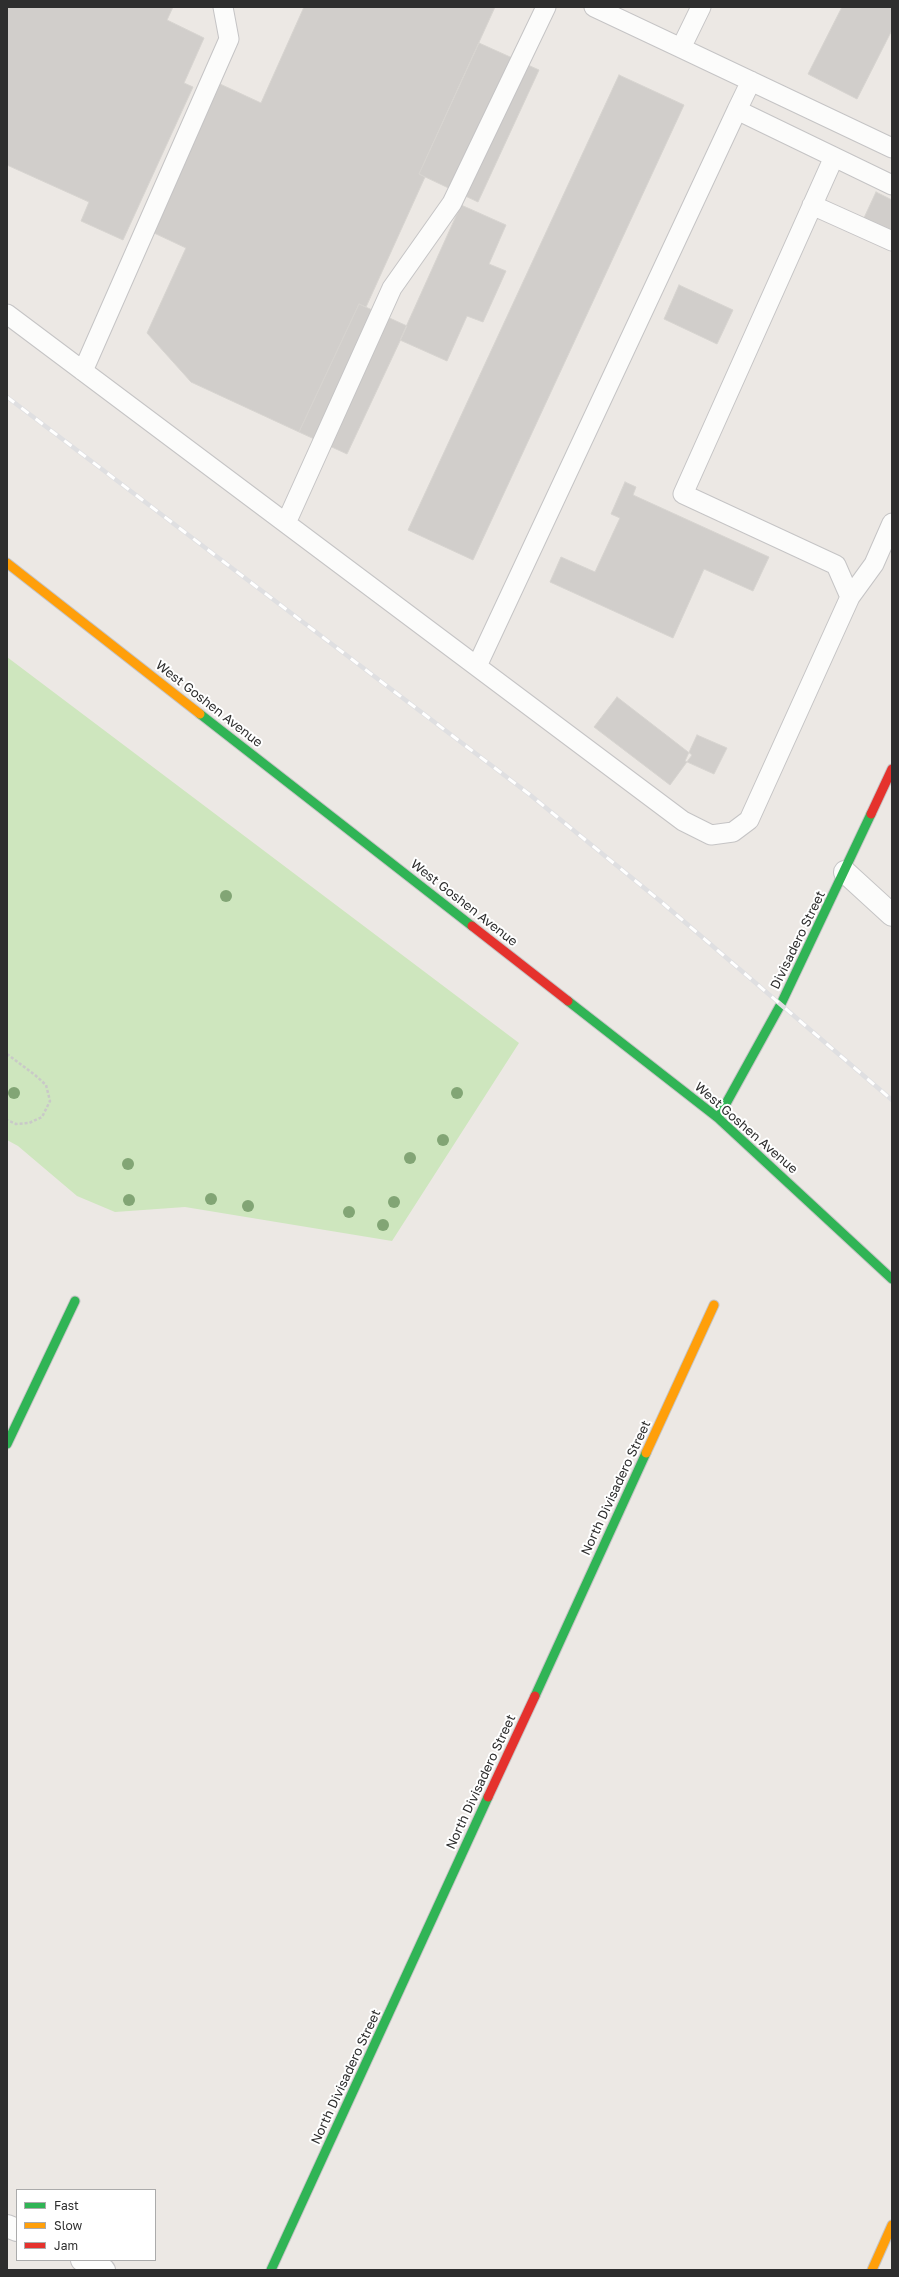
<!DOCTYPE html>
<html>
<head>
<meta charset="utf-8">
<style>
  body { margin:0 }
  #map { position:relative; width:899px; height:2277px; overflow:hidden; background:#ece8e4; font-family:"Golos Text",sans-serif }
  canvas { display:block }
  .frame { position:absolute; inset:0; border:8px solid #2e2e2e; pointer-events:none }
  .legend { position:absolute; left:16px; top:2189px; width:140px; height:72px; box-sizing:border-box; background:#fff; border:1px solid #ababab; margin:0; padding:5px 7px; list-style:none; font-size:12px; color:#2e2e2e }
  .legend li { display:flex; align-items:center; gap:8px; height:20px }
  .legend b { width:20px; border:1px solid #ababab }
</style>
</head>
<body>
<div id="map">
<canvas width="899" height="2277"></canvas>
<div class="frame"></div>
<ul class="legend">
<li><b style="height:5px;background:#30b455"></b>Fast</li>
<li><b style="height:5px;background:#ff9f0a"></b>Slow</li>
<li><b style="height:5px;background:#e5322d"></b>Jam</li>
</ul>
</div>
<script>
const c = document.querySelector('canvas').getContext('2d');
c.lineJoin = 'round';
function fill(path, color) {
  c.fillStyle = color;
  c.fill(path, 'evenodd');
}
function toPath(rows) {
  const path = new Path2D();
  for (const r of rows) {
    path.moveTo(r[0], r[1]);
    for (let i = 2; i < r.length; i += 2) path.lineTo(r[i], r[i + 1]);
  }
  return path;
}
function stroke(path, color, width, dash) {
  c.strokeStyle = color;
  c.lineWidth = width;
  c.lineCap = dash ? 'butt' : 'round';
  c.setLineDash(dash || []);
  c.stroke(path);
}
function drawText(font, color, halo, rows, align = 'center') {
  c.font = font + ' "Golos Text",sans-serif';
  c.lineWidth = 4;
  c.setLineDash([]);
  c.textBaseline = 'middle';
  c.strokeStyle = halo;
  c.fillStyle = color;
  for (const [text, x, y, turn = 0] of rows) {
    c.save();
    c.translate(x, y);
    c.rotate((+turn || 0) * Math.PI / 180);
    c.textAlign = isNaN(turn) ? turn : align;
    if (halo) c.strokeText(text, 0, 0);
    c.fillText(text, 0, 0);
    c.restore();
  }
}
fill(toPath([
  [7,657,519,1043,392,1241,185,1207,115,1212,77,1196,18,1146,7,1140]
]), '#cee6be');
const building = toPath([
  [7,7,173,7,167,20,204,38,184,83,193,87,123,240,81,221,89,202,7,165,7,7],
  [304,7,495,7,419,174,425,177,366,307,359,304,299,432,191,382,147,333,186,248,152,232,220,84,261,103,304,7],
  [842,7,892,7,892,30,857,99,808,74,842,7],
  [479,43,539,70,478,202,419,174,479,43],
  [619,75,684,105,473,560,408,530,619,75],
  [876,192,892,200,892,233,863,220,876,192],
  [461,205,506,225,489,264,506,271,483,322,467,316,447,361,400,340,461,205],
  [679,285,733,310,717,344,664,319,679,285],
  [359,304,407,326,347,454,299,432,359,304],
  [625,482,636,487,633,495,769,557,753,591,704,569,673,638,550,582,561,557,595,572,620,518,611,514,625,482],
  [617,697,692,755,670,785,594,727,617,697],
  [697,735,727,748,714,774,685,761,697,735]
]);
fill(building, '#d1cecb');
stroke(building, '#d7d4d0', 1);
const lane = toPath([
  [594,7,681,48],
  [701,7,681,48,892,148],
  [751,81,737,110,892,185],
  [812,205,892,241],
  [7,314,683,821,711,835,733,832,749,820,850,597,836,565,683,494,834,157],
  [83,371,229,39,223,7],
  [286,523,392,288,452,203,546,7],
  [850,597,874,564,892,523],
  [477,666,737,110]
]);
const street = toPath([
  [845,872,892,915],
  [7,2226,17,2230],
  [82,2260,104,2270]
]);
const fast = toPath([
  [200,714,472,926],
  [568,1001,718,1118,892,1279],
  [718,1118,781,1004,871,814],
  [7,1444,75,1301],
  [535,1696,646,1453],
  [271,2270,488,1797]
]);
const slow = toPath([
  [7,563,200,714],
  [646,1453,714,1305],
  [872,2270,892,2225]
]);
const jam = toPath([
  [871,814,892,769],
  [472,926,568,1001],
  [488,1797,535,1696]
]);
stroke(lane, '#c5c4c5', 21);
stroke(street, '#c5c4c5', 24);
stroke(fast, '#c5c4c5', 11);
stroke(slow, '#c5c4c5', 11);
stroke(jam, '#c5c4c5', 11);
stroke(toPath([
  [7,1054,35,1075,46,1085,50,1101,42,1117,29,1123,16,1124,7,1120]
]), '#c9c9c8', 2.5, [3, 2]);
stroke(lane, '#fcfcfb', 19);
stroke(street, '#fcfcfb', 22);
stroke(fast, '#30b455', 9);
stroke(slow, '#ff9f0a', 9);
stroke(jam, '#e5322d', 9);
const rail = toPath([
  [7,397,529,794,659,900,892,1100]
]);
stroke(rail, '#dfdfe1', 4.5);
stroke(rail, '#fff', 3, [9]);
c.fillStyle = '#82a575';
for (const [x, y] of [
  [226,896],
  [14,1093],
  [457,1093],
  [443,1140],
  [410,1158],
  [128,1164],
  [211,1199],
  [129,1200],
  [394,1202],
  [248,1206],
  [349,1212],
  [383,1225]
]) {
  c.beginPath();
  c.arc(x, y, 6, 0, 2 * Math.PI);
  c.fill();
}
drawText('13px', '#2e2e2e', '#fff', [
  ["West Goshen Avenue",209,704,38],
  ["West Goshen Avenue",464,903,38],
  ["Divisadero Street",798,940,-64],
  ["West Goshen Avenue",746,1128,41],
  ["North Divisadero Street",616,1488,-65],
  ["North Divisadero Street",481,1782,-65],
  ["North Divisadero Street",346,2077,-65]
]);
</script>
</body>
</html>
